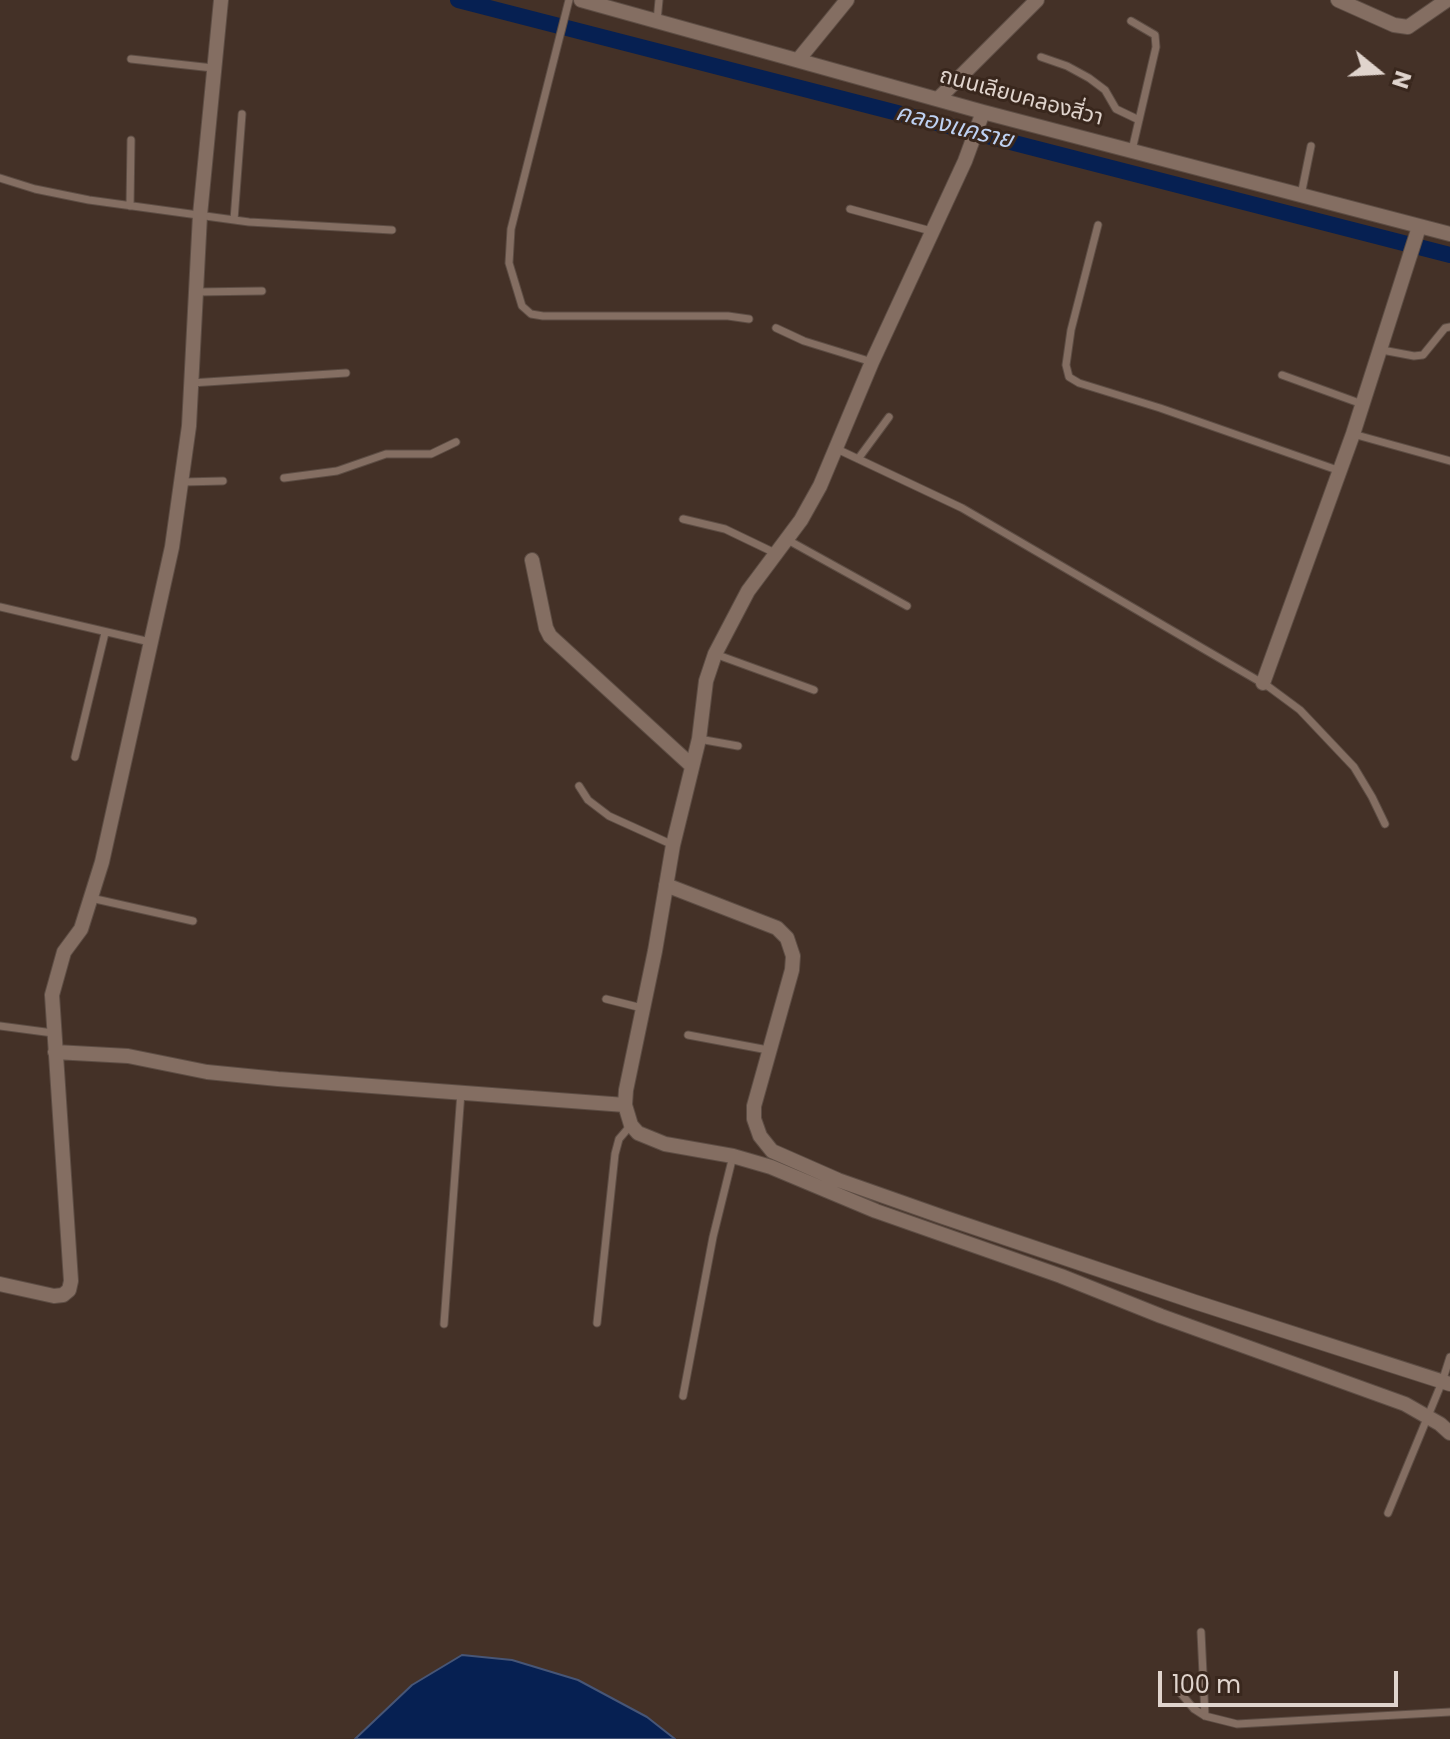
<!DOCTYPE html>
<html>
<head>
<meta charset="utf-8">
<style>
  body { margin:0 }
  #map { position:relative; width:1450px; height:1739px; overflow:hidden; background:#443127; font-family:Poppins,sans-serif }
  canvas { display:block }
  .north { position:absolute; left:1338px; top:32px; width:80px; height:80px; -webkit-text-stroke:6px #39271d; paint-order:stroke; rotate:108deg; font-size:22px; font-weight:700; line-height:32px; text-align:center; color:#e0d4cd }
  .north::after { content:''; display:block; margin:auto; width:28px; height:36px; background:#e0d4cd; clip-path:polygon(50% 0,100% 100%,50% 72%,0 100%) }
  .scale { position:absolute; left:1158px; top:1671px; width:240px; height:36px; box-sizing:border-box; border:4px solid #e0d4cd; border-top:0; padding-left:10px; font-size:24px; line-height:28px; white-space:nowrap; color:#e0d4cd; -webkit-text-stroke:6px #39271d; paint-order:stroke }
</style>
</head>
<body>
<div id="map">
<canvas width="1450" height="1739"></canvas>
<div class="north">N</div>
<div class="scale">100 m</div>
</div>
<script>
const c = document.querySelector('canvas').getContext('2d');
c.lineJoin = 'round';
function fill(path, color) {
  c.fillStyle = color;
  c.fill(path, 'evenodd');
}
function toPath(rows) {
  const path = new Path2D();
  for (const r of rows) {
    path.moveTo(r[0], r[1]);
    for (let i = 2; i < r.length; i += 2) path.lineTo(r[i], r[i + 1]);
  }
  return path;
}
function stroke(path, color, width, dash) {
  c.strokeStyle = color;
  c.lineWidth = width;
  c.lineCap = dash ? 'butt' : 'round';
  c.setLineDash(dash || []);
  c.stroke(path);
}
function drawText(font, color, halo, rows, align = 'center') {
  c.font = font + ' Poppins,"Noto Sans Thai",sans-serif';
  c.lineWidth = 6;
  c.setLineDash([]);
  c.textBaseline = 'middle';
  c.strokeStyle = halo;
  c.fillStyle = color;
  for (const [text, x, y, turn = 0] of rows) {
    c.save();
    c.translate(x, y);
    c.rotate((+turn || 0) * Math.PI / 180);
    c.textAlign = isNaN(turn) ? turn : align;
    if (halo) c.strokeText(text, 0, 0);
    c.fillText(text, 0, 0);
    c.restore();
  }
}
const water = toPath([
  [462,1655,512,1660,578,1680,647,1717,675,1739,355,1739,412,1685,462,1655]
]);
fill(water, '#062052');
stroke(water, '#475677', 2);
stroke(toPath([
  [458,0,1450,255]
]), '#062052', 16);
const lane = toPath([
  [569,0,511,229,509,263,522,306,531,314,543,316,728,316,749,319],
  [657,21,659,0],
  [1131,21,1155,35,1156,47,1132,150],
  [1041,57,1067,66,1089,78,1105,90,1116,109,1139,120],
  [131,59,213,68],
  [0,178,35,189,89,200,249,222,392,230],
  [1301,195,1311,146],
  [130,206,131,140],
  [850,209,931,231],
  [234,220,242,114],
  [1098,225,1071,330,1066,365,1069,377,1079,383,1160,408,1340,471],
  [196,292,262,291],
  [776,328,804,341,872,362],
  [1382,350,1414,356,1423,355,1445,328,1450,327],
  [1282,375,1362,404],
  [191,383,346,373],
  [1353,434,1450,461],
  [837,449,962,508,1269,687,1300,710,1354,767,1372,797,1385,824],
  [858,459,889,417],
  [284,478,337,471,386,454,431,454,456,442],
  [183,482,223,481],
  [683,519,725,529,775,553],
  [786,539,907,606],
  [0,607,150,642],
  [715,654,814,690],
  [699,739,738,746],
  [75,757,105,633],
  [579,786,588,800,609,816,673,845],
  [91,898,193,921],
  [606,999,642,1008],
  [0,1026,53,1033],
  [688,1035,768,1050],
  [597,1323,615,1154,619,1139,631,1125],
  [444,1324,461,1092],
  [683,1396,713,1237,733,1156],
  [1388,1513,1442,1382,1450,1357],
  [1201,1632,1205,1716],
  [1178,1690,1194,1709,1205,1716,1237,1724,1450,1712]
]);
const street = toPath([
  [581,0,983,112,1450,234],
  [1338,0,1394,25,1408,27,1447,0],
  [798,60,847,0],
  [939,98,1037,0],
  [983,112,965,161,872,362,820,486,801,520,748,591,715,654,706,681,699,739,673,845,655,951,626,1090,625,1105,631,1125,638,1133,665,1144,733,1156,771,1167,876,1211,1061,1276,1161,1316,1405,1404,1440,1424,1450,1433],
  [532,560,546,628,550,636,692,766],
  [1263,683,1353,434,1419,227],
  [666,885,777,928,787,938,793,956,792,970,754,1106,754,1119,760,1136,772,1151,838,1180,943,1217,1195,1302,1450,1384],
  [55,1052,128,1056,207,1072,278,1079,625,1105],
  [0,1284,54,1296,63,1295,69,1290,71,1281,52,995,64,952,81,929,102,862,172,547,189,426,200,215,221,0]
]);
stroke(lane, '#5d4d44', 9);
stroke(street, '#5d4d44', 16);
stroke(lane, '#846e62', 7);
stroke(street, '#846e62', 14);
drawText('22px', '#e0d4cd', '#39271d', [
  ["ถนนเลียบคลองสี่วา",1021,98,15]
]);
drawText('italic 24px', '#bed1f2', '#39271d', [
  ["คลองเเคราย",954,128,14]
]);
</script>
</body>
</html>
